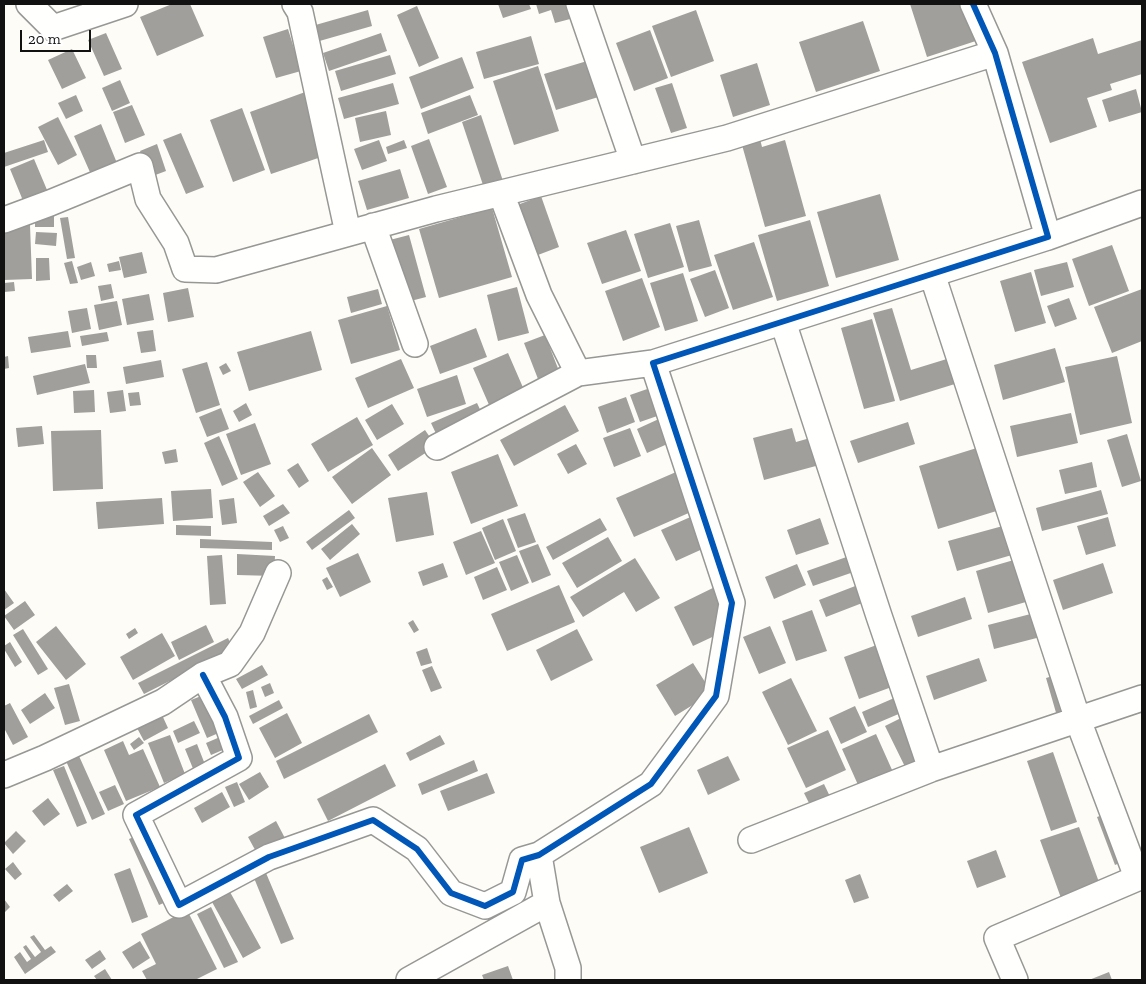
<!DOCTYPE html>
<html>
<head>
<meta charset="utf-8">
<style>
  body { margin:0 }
  #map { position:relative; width:1146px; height:984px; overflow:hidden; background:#fdfcf7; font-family:"Zilla Slab",serif }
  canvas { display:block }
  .frame { position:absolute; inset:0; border:5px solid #111; pointer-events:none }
  .scale { position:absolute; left:20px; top:30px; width:71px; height:22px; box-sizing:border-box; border:2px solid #111; border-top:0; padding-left:6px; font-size:15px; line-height:18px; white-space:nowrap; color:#111; -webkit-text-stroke:4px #fff; paint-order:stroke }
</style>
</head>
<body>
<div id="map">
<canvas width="1146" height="984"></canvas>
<div class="frame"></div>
<div class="scale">20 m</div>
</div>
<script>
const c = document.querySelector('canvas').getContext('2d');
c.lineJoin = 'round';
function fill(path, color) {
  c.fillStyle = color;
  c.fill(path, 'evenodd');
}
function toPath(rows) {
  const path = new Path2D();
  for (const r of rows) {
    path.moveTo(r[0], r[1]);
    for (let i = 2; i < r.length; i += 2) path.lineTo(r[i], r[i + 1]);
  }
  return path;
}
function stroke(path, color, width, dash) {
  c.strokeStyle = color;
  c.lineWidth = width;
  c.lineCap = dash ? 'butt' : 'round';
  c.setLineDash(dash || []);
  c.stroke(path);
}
fill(toPath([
  [172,4,190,4,204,36,157,56,140,17],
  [498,4,529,4,531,9,503,18],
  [536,4,586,4,589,14,555,23,551,10,539,14],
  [910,4,977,4,988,37,927,57],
  [417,6,439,58,419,67,397,15],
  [368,10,372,26,309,44,305,28],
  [696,10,714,61,671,77,652,26],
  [863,21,880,71,816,92,799,42],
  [288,29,301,71,276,78,263,37],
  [650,30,668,78,634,91,616,43],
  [106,33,122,69,104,76,88,40],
  [381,33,387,51,329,71,323,53],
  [531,36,539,64,484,79,476,52],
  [1093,38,1098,54,1142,40,1142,74,1110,84,1112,90,1087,98,1097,127,1050,143,1022,62],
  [72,49,86,78,62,89,48,60],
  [390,55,396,74,341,91,335,71],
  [607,55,618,91,556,110,544,74],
  [462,57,474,88,421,109,409,77],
  [757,63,770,105,733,117,720,75],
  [538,66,559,131,514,145,493,81],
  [120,80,130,103,112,111,102,88],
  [393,83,399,104,344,119,338,98],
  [672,83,687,128,671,133,655,88],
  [1136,89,1142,112,1109,122,1102,100],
  [308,91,330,154,271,174,250,112],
  [76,95,83,111,66,119,58,103],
  [470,95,478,115,428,134,421,113],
  [132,105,145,135,125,143,113,112],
  [242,108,265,170,233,182,210,120],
  [386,111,391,135,360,142,355,118],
  [481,115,503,181,484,188,462,122],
  [58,117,77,155,58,165,38,127],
  [101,124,119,168,93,179,74,136],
  [181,133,204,187,186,194,163,140],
  [429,139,447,187,428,194,411,146],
  [760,139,762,147,785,140,806,216,765,227,742,145],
  [44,140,48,152,4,167,4,153],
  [379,140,387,161,362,170,354,149],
  [404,140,407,148,388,154,386,147],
  [157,144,166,171,150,177,140,151],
  [34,159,50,197,26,208,10,169],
  [400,169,409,198,367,210,358,181],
  [880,194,899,260,836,278,817,212],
  [541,196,559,247,530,258,512,207],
  [492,208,512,277,439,298,419,229],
  [35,214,54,215,54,227,35,227],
  [68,217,75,258,67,259,60,218],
  [699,220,712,266,689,272,676,226],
  [810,220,829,286,777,301,758,235],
  [670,223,684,267,648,278,634,234],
  [30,225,32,279,4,280,4,226],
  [626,230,641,271,602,284,587,243],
  [36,232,57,233,56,246,35,244],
  [409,235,426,297,403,303,386,241],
  [754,242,773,297,733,310,714,255],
  [1112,245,1129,291,1089,306,1072,259],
  [142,252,147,273,124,278,119,257],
  [36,258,49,258,50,280,36,281],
  [72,261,78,283,70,284,64,263],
  [119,261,121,270,109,272,107,264],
  [91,262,95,276,81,280,77,267],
  [1067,262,1074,287,1041,296,1034,270],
  [715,270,729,308,705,317,690,279],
  [1031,272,1046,323,1015,332,1000,281],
  [683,273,698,321,665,331,650,283],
  [642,278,660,327,623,341,605,291],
  [14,282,15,291,4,292,4,283],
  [111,284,114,298,101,301,98,286],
  [517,287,529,333,498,341,487,295],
  [188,288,194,317,168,322,163,293],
  [378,289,382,304,351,313,347,297],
  [1142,289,1142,341,1112,353,1094,307],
  [149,294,154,320,127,325,122,299],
  [1069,298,1077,319,1055,327,1047,306],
  [117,301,122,325,99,330,94,305],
  [387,306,400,350,351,364,338,320],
  [87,308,91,329,72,333,68,311],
  [892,308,911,370,963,354,971,379,900,401,873,313],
  [872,319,895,401,864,409,841,328],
  [476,328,487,357,440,374,430,346],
  [153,330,156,351,141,353,137,332],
  [68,331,71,347,31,353,28,337],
  [311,331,322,370,249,391,237,352],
  [107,332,109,341,82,346,80,336],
  [545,335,566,389,545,397,524,343],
  [1055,348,1065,382,1003,400,994,365],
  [508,353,528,399,493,414,473,368],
  [86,355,96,355,97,368,87,368],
  [8,356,9,368,4,369,4,357],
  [1117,356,1132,423,1080,435,1065,367],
  [401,359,414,388,368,408,355,378],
  [161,360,164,377,126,384,123,367],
  [207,362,220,405,196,413,182,369],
  [226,363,231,371,223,375,219,367],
  [85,364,90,383,37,395,33,376],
  [457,375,466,404,427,417,417,389],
  [653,387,663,414,640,422,630,395],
  [94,390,95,412,74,413,73,391],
  [123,390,126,411,110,413,107,392],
  [139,392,141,405,130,406,128,393],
  [626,397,635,422,607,433,598,407],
  [246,403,252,415,239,422,233,411],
  [477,403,486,422,440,442,431,423],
  [392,404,404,424,377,440,365,420],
  [565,405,579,431,514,466,500,440],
  [221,408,229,429,207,437,199,417],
  [1071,413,1078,443,1017,457,1010,426],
  [357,417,373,445,328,472,311,444],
  [661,418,672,442,647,453,637,429],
  [908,422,915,444,858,463,850,441],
  [255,423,271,464,241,475,226,434],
  [42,426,44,444,18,447,16,428],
  [630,428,641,456,614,467,603,438],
  [792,428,796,442,831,432,838,460,764,480,753,438],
  [101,430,103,489,53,491,51,431],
  [425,430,436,446,398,471,388,455],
  [1127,434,1141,481,1122,487,1107,440],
  [219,436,238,479,222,486,204,443],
  [996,442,1016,505,938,529,919,466],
  [576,444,587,464,568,474,557,454],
  [372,448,391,475,352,504,332,477],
  [176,449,178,462,165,464,162,452],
  [498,454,518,506,471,524,451,472],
  [1092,462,1097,487,1065,494,1059,470],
  [298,463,309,481,299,488,287,470],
  [683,469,700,508,634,537,616,498],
  [258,472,275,496,260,507,243,482],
  [211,489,213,518,173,521,171,491],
  [1101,490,1108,514,1042,531,1036,508],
  [427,492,434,535,396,542,388,498],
  [162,498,164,524,98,529,96,502],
  [234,498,237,523,222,525,219,500],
  [283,504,290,513,269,526,263,516],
  [349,510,355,518,312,550,306,542],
  [704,511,718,542,676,561,661,530],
  [525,513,536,542,518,548,507,519],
  [1108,517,1116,546,1086,555,1077,526],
  [600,518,607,530,553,560,546,547],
  [820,518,829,544,796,555,787,530],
  [503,519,516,551,495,560,482,528],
  [1021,521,1029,550,957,571,948,541],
  [352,524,360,534,330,560,321,549],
  [176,525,211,526,211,536,176,535],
  [283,526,289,538,280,542,274,530],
  [481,531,495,563,466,575,453,542],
  [608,537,622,561,577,588,562,563],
  [200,539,272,542,272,550,200,548],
  [538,544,551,575,532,583,519,551],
  [869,549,874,565,813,586,807,571],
  [358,553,371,582,340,597,326,568],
  [237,554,275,556,274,576,237,575],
  [222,555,226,604,210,605,207,556],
  [517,555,529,583,511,591,499,562],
  [1031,555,1043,597,988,613,976,571],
  [635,558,660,598,636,612,624,592,583,617,570,597],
  [443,563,448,577,423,586,418,572],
  [1103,563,1113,593,1063,610,1053,580],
  [797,564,806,585,774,599,765,577],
  [497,567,507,590,483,600,474,577],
  [327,577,333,587,327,590,322,580],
  [876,578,883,595,826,617,819,600],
  [721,584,740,624,693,646,674,607],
  [559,585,575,622,507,651,491,614],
  [4,589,14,603,4,610],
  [965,597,972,619,918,637,911,616],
  [25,601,35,615,14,630,4,616],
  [1050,609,1056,633,994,649,988,625],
  [812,610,827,651,796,661,782,621],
  [413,620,419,630,414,633,408,623],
  [206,625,214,642,179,660,171,642],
  [56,626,86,664,66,680,36,642],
  [770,626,786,663,759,674,743,637],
  [135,628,138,633,129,639,126,634],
  [23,629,48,669,38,675,13,635],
  [577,629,593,660,551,681,536,650],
  [162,633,175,656,133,680,120,657],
  [228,638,233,649,144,694,138,683],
  [893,639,908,681,859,699,844,657],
  [10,642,22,662,15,667,4,649,4,646],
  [427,648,432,663,421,666,416,652],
  [979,658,987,681,934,700,926,676],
  [693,663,712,693,675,716,656,685],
  [262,665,268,675,242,689,236,679],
  [432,666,442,688,431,692,422,670],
  [1070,671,1061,730,1046,678],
  [791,678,817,731,788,745,762,692],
  [270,683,274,693,265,697,261,687],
  [69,684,80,721,65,725,54,688],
  [219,689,235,726,207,738,191,700],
  [253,690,257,707,250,709,246,692],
  [908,692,915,707,868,727,862,712],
  [45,693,55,708,30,724,21,710],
  [279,700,283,708,253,724,249,716],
  [10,703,28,737,13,745,4,728,4,706],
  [855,706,867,732,841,744,829,718],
  [915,711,942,768,913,783,885,726],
  [287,713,302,743,275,758,259,728],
  [369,714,378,732,284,779,276,761],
  [162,715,168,728,144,741,137,728],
  [194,721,200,733,178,743,173,731],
  [828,730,846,770,806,788,787,748],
  [234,731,239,743,211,755,206,743],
  [876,734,901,790,867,805,842,749],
  [170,735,185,774,164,783,148,743],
  [440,735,445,744,410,761,406,753],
  [139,737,144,743,134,750,130,744],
  [123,741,129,755,143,749,160,787,126,801,104,750],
  [197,744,206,767,194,771,185,749],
  [1053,752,1077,822,1051,831,1027,761],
  [79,756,105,814,92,820,66,761],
  [728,756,740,780,708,795,697,770],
  [474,760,478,771,422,795,418,784],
  [385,764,396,786,328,821,317,799],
  [64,766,87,823,77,827,53,770],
  [260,772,269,787,249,800,239,784],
  [487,773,495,793,448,811,440,791],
  [237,782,245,802,234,807,225,787],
  [824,784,835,807,816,817,804,793],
  [115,785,124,804,108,811,99,792],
  [222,792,230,807,202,823,194,808],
  [48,798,60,814,44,826,32,811],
  [1117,810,1134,857,1115,865,1097,817],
  [276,821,287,842,259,857,248,837],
  [689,827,708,873,659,893,640,847],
  [1079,827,1100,885,1061,898,1040,840],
  [150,830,180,896,159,905,129,839],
  [16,831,26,841,13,854,4,843],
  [996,850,1006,877,977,888,967,861],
  [13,862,22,874,15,880,5,869],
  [130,868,148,917,132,923,114,874],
  [266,873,294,939,281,944,254,878],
  [860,874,869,898,854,903,845,880],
  [67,884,73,891,59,902,53,895],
  [230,892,261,948,243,958,212,902],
  [4,899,10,907,4,913],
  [211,907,238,962,224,968,197,914],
  [187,910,217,969,195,980,147,980,142,971,156,964,141,934],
  [34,935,45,950,51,946,56,952,25,974,14,957,20,952,27,962,31,959,23,947,26,945,35,957,41,952,30,937],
  [140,941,150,958,133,969,122,952],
  [100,950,106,959,92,969,85,960],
  [508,966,513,980,484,980,482,975],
  [105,969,112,980,97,980,94,976],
  [1109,972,1112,980,1089,980]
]), '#a19f9c');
const street = toPath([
  [29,4,53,28,125,4],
  [295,4,300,12,348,233],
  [579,4,633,161],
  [501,193,539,295,578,373],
  [4,220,50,203,140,166,148,199,176,243,185,269,216,270,436,209,727,138,995,53],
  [373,226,415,344],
  [1048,237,1142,203],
  [932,274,1078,720,1137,877],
  [783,322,879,616,931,769],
  [437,447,578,373,653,363],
  [203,675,225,717,239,758,136,815,179,905,269,857,373,820,417,849,451,893,485,906,513,892,522,860,539,855,651,784,716,696,732,603,653,363,1048,237,995,53,973,4],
  [4,775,45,758,163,702,203,675,230,664,252,633,278,573],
  [751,840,931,769,1142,698],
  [539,855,547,903,568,968,568,980],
  [409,980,547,903],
  [1015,980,997,938,1142,876]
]);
stroke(street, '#979795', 28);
stroke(street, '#fffffe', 25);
stroke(toPath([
  [203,675,225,717,239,758,136,815,179,905,269,857,373,820,417,849,451,893,485,906,513,892,522,860,539,855,651,784,716,696,732,603,653,363,1048,237,995,53,973,4]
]), '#0057b8', 6);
</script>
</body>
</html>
